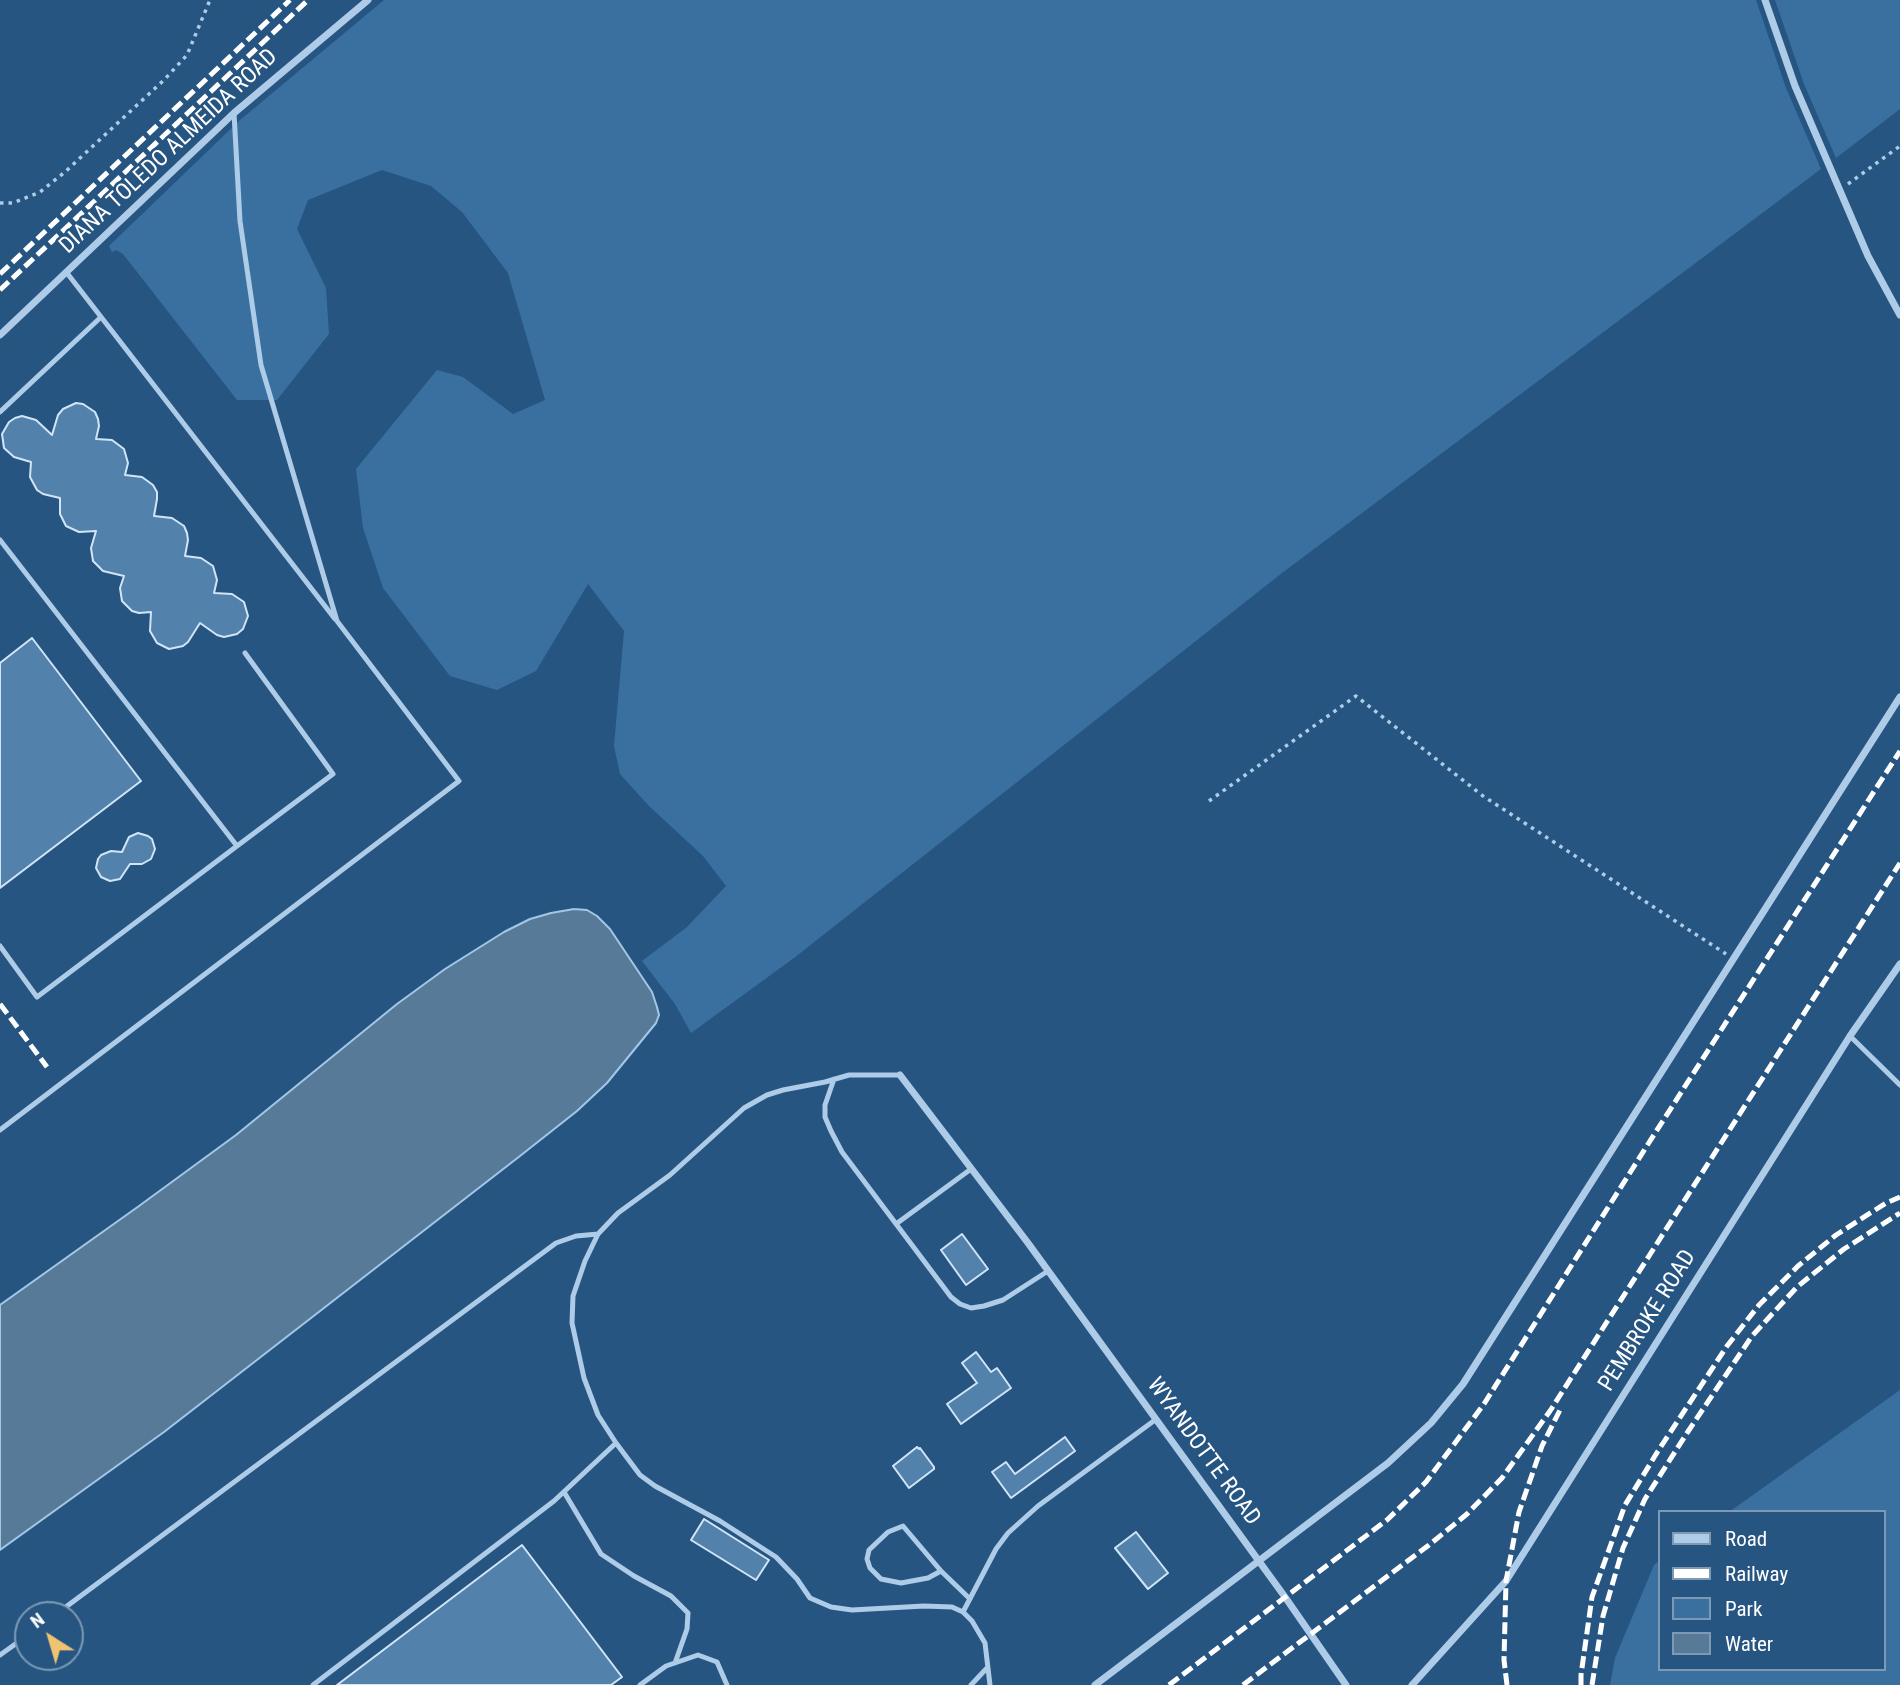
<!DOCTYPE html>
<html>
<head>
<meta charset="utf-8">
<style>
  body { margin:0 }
  #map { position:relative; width:1900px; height:1685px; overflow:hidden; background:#265582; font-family:"Roboto Condensed",sans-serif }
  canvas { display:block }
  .legend { position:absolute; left:1658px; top:1510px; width:228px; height:161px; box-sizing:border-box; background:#265582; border:2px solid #7d99b4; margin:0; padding:9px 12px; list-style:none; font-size:21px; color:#fff }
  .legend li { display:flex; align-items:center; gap:14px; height:35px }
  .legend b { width:35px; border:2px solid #7d99b4 }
  .north { position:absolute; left:14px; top:1601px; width:70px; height:70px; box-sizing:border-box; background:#265582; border:2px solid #7d99b4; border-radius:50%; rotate:323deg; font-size:19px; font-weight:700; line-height:28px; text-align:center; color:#fff }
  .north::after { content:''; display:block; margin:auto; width:24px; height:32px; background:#f0c373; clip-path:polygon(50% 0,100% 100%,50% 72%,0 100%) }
</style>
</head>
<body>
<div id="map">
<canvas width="1900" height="1685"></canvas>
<ul class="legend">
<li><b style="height:9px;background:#aecce7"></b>Road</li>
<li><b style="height:9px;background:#fff"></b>Railway</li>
<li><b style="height:19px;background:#3a70a0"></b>Park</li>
<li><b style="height:19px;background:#587a99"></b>Water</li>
</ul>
<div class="north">N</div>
</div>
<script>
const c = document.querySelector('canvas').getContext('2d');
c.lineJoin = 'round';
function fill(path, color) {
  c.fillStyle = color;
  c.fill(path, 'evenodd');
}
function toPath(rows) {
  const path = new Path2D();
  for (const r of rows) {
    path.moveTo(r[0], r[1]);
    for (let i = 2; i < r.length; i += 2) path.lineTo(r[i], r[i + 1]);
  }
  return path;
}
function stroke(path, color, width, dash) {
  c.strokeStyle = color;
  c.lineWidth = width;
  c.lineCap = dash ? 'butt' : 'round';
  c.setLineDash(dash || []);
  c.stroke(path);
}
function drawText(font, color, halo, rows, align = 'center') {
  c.font = font + ' "Roboto Condensed",sans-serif';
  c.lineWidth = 5;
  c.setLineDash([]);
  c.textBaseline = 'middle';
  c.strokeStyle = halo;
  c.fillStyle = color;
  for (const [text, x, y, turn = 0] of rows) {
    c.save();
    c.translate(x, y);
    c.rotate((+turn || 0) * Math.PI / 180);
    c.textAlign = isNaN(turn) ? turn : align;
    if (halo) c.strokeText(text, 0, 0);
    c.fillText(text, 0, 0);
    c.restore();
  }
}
fill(toPath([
  [384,0,1756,0,1786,88,1821,169,1282,573,794,958,691,1033,675,1004,642,961,687,927,726,886,703,856,649,806,620,774,614,746,624,631,588,584,536,671,497,690,450,676,383,588,363,528,356,469,437,370,463,377,513,414,545,400,508,273,462,212,431,186,382,170,308,200,297,229,326,288,329,334,277,400,237,400,123,254,116,250,112,252,109,246,240,120],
  [1775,0,1900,0,1900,109,1836,158,1804,84],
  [1900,1390,1900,1685,1610,1685,1615,1658,1654,1565,1660,1560,1660,1669,1884,1669,1884,1512,1729,1512]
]), '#3a70a0');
const water = toPath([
  [574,909,587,910,597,916,610,929,652,992,657,1007,659,1015,656,1023,607,1083,577,1111,520,1156,164,1432,0,1550,0,1305,139,1206,236,1135,397,1004,445,969,504,932,530,919,551,913,574,909]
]);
fill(water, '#587a99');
stroke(water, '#a3c8e7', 2);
const building = toPath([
  [76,403,83,404,95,412,98,419,99,426,96,439,112,440,124,449,128,463,125,475,142,477,153,485,157,492,157,499,154,516,172,518,184,526,187,533,188,540,185,556,201,558,213,566,217,580,214,593,232,594,244,602,248,616,243,629,237,634,224,637,217,635,200,623,188,642,183,646,169,649,157,643,150,631,151,612,139,613,132,611,122,601,120,588,124,576,103,571,93,561,91,548,96,531,79,532,66,526,60,514,60,498,43,494,37,490,30,477,31,462,14,457,4,448,2,434,9,422,15,418,22,416,36,420,52,435,58,415,63,409,76,403],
  [32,638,141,781,0,888,0,663,32,638],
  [138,833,148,836,152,839,155,849,151,859,142,864,130,864,120,879,110,881,101,877,96,868,98,859,101,855,111,851,122,852,129,837,138,833],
  [962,1234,988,1269,966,1285,941,1250,962,1234],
  [976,1352,991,1372,997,1368,1011,1388,961,1424,947,1404,977,1383,962,1363,976,1352],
  [1065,1437,1075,1451,1011,1498,992,1472,1006,1462,1015,1474,1065,1437],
  [917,1447,919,1449,920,1448,934,1467,934,1469,909,1488,893,1466,917,1447],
  [704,1519,769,1560,756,1580,691,1540,704,1519],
  [1136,1532,1168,1573,1148,1589,1115,1548,1136,1532],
  [522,1545,622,1677,611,1685,337,1685,522,1545]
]);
fill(building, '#5281ac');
stroke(building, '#d2e5f6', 2);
stroke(toPath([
  [1848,184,1900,146],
  [0,203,13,203,40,192,65,172,164,80,187,55,210,0],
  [1209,801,1356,696,1483,796,1726,954]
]), '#aecce7', 3.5, [3.5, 5]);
stroke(toPath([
  [67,273,335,619],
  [0,412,101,317],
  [0,540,237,846,37,997,0,946],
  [237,846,333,774,245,653],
  [1850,1036,1900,1085],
  [900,1075,849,1075,825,1082,783,1090,767,1095,744,1108,670,1175,618,1213,598,1234,585,1261,573,1296,572,1323,584,1378,598,1415,616,1443,640,1475,655,1486,720,1521,776,1557,797,1579,810,1598,831,1607,852,1610,924,1606,952,1607,963,1612,972,1621,985,1643,990,1685],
  [834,1079,825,1105,825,1117,831,1131,842,1152,951,1297,960,1304,971,1308,984,1306,1003,1300,1048,1271],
  [0,1130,459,781,337,621,261,365,240,221,234,113],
  [896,1224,971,1169],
  [564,1492,601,1554,634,1576,671,1596,688,1613,687,1629,675,1663],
  [941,1571,928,1578,901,1583,881,1579,870,1568,867,1559,869,1550,888,1532,903,1526,941,1571,970,1599],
  [963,1612,996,1549,1008,1533,1038,1506,1155,1420],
  [55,1615,556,1243,576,1236,598,1234],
  [0,1655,28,1635],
  [313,1685,554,1501,616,1443],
  [640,1685,666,1666,698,1655,717,1662,727,1685],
  [971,1685,987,1668]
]), '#aecce7', 5);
stroke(toPath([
  [1765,0,1795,86,1868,256,1900,315],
  [0,335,234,113,368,0],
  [900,1075,1028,1243,1285,1597,1346,1685],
  [1095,1685,1388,1463,1431,1423,1463,1384,1900,697],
  [1412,1685,1506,1581,1850,1036,1900,964]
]), '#aecce7', 7);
stroke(toPath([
  [0,274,290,0],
  [0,290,308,0],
  [0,1004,47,1067],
  [1169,1685,1387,1520,1426,1482,1484,1404,1650,1141,1900,751],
  [1243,1685,1429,1545,1467,1514,1502,1478,1550,1411,1900,863],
  [1507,1685,1504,1660,1506,1581,1519,1512,1542,1446,1561,1408],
  [1581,1685,1581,1675,1592,1597,1625,1505,1658,1451,1727,1346,1759,1305,1798,1266,1836,1235,1886,1203,1900,1197],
  [1592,1685,1603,1616,1623,1548,1645,1499,1687,1433,1752,1336,1797,1287,1844,1249,1900,1213]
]), '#fff', 5, [12, 5]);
drawText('23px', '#fff', '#265582', [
  ["DIANA TOLEDO ALMEIDA ROAD",169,152,-43],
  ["PEMBROKE ROAD",1648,1321,-58],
  ["WYANDOTTE ROAD",1203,1452,54]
]);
</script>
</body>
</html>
